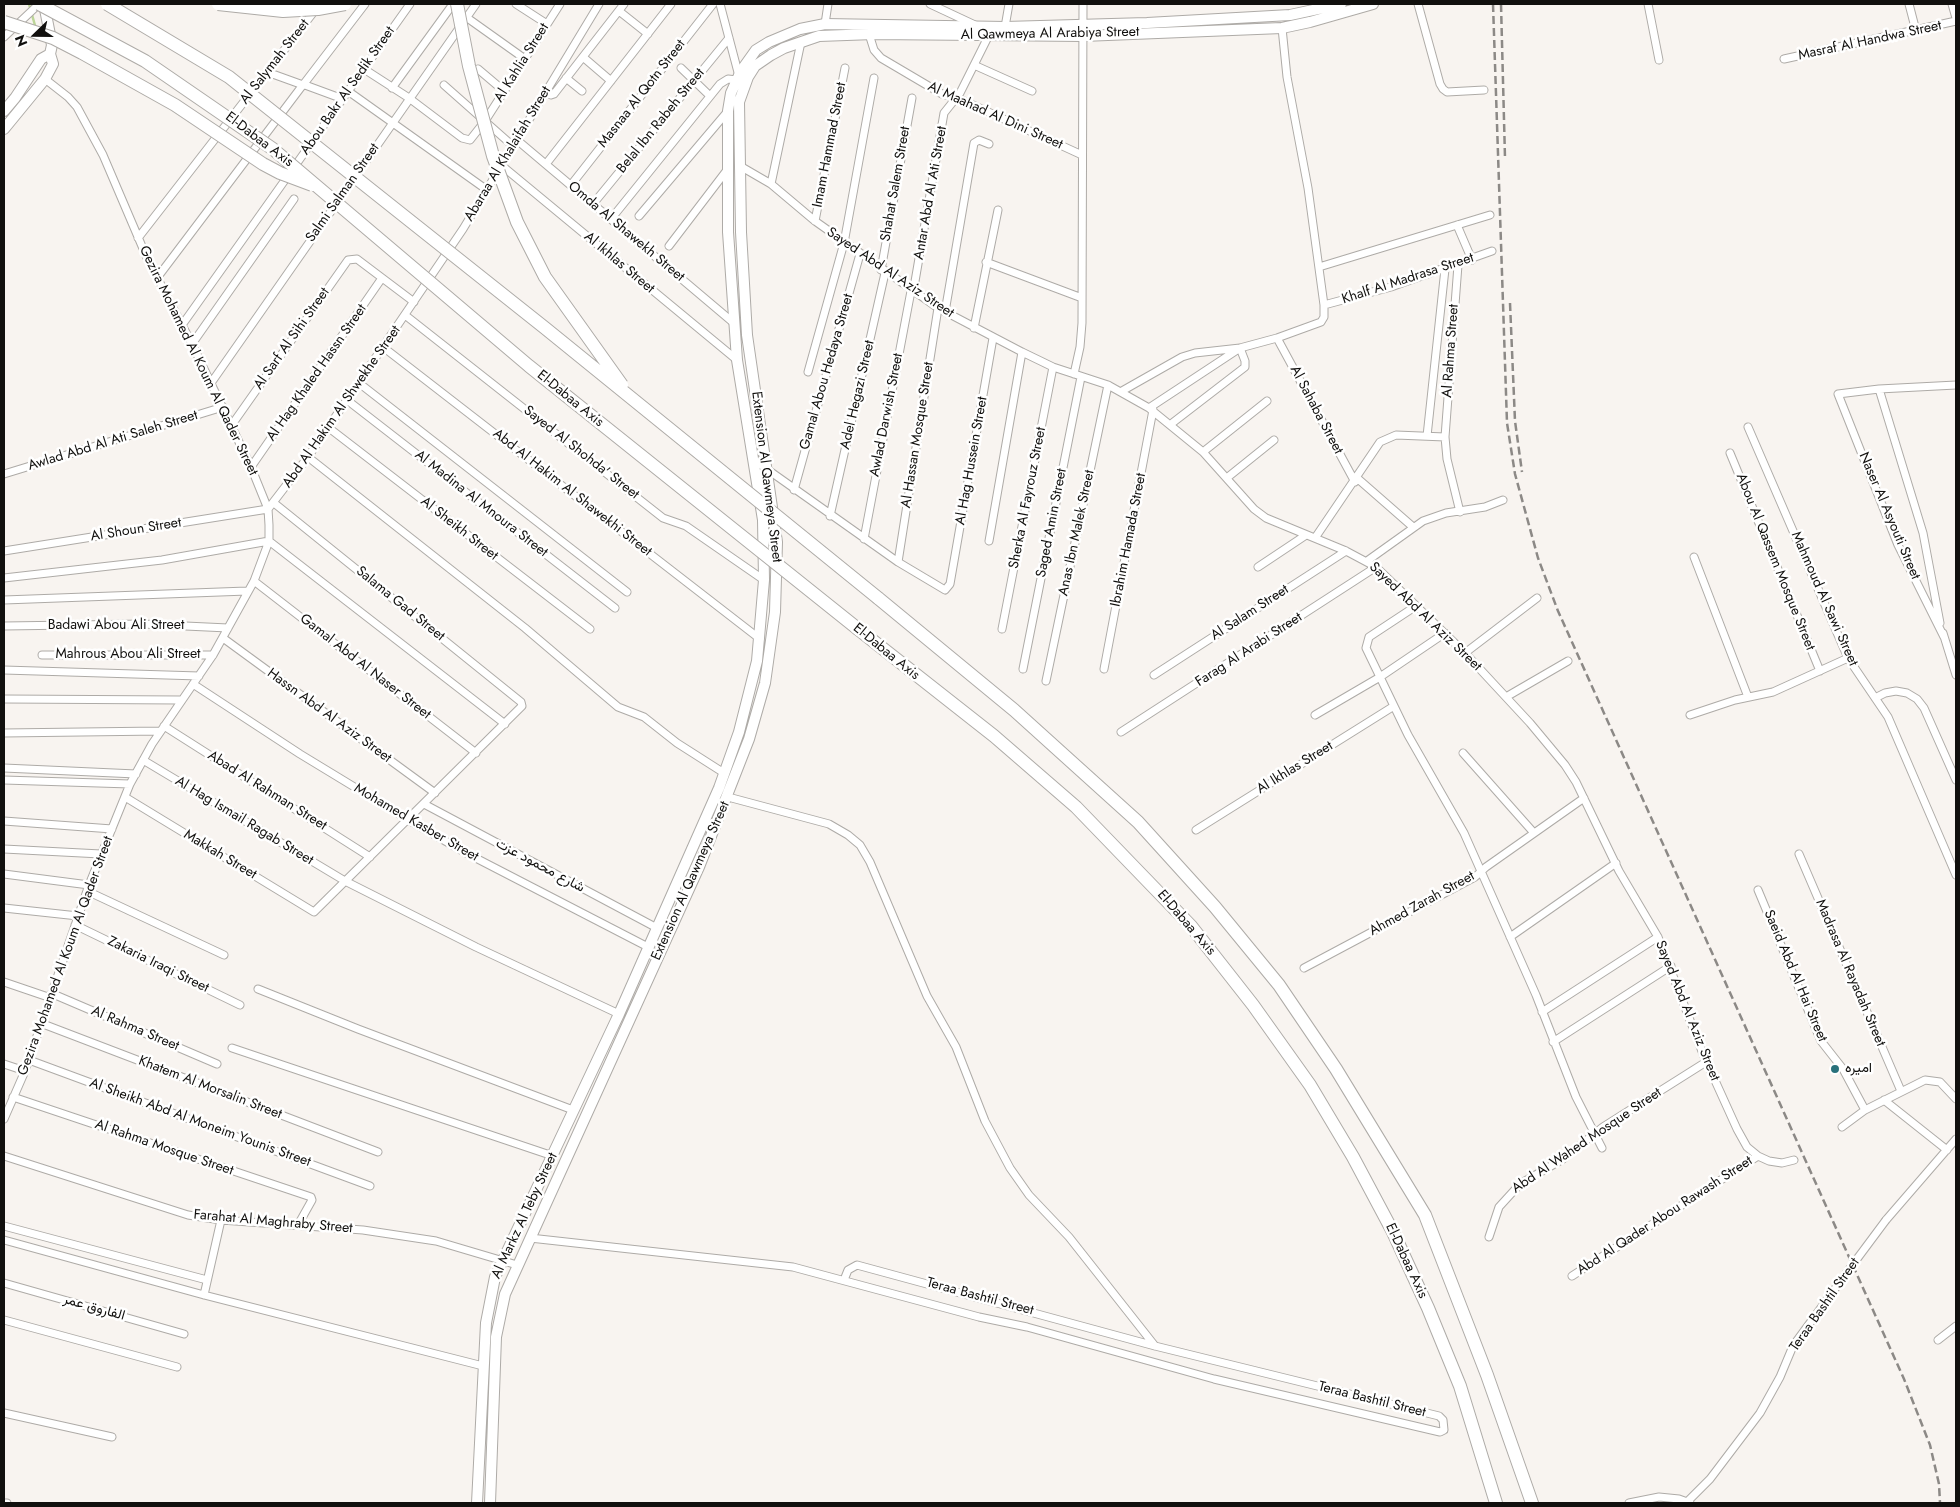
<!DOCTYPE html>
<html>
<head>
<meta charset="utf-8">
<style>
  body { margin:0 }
  #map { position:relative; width:1960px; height:1507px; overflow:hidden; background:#f8f4f0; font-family:Jost,sans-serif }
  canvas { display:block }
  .frame { position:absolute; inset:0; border:5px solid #11100e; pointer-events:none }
  .north { position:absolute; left:10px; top:10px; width:50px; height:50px; -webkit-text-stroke:4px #fff; paint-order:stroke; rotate:248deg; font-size:14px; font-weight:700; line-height:20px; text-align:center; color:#11100e }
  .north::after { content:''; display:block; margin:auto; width:18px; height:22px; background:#11100e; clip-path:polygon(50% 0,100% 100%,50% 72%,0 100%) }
</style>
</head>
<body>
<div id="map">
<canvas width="1960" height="1507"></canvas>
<div class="frame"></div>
<div class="north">N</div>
</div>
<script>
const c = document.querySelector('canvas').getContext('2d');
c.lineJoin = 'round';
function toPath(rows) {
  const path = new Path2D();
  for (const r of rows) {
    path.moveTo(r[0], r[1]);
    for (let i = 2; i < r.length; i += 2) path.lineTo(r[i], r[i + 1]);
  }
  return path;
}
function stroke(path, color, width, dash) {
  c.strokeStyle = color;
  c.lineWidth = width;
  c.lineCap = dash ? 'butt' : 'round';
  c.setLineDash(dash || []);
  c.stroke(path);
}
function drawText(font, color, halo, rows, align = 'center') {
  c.font = font + ' Jost,Vazirmatn,sans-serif';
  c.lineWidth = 5;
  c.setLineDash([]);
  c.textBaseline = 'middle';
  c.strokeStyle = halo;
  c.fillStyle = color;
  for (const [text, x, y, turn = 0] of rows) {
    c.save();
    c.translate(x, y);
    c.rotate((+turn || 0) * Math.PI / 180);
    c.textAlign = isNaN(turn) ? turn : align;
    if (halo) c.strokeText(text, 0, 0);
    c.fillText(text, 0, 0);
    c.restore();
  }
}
stroke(toPath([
  [29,4,36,29]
]), '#bcd698', 2.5);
const street = toPath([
  [516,4,547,24],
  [720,4,739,76],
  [930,4,975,25],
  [1418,4,1440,84,1443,89,1447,92,1484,90],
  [1648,4,1659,60],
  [1909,4,1916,31],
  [1952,4,1956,18],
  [619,11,648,34],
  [466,17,525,59],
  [825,24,828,4],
  [1005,27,1009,4],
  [869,34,874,50,881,58,942,94,960,99,1082,155],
  [4,37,39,4],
  [583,57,611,81],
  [1784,59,1956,21],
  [974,65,1032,91],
  [681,68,710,96],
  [364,69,409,98,462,138,470,140,485,121,560,4],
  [478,69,504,91],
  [267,72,303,85,365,4],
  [566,78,582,91],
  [444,85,513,146],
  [392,88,453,4],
  [348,91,487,190],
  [545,91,551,95,554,94,624,4],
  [517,140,735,324],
  [546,164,671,4],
  [501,165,737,360],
  [740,166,771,184,815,221,938,308,1022,352,1053,367,1108,385,1149,408,1203,452,1254,509,1266,518,1346,551,1376,567,1465,653,1530,723,1565,765,1576,782,1619,871,1658,937,1703,1054,1737,1129,1747,1147,1758,1156,1769,1161,1782,1163,1794,1160],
  [771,184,801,42],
  [571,185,713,4],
  [593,204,729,38],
  [639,216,728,111],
  [611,219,720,84,728,79,737,80],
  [815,221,845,68],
  [1457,225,1472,260],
  [138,238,316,9],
  [669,246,727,170],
  [986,262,1082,298],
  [1458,265,1445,437,1447,459,1460,512],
  [1319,267,1490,215],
  [881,270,912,98],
  [157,278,302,86,305,85,343,99],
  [913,293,944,113,960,93,990,33],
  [1324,305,1391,287,1492,251],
  [945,312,974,143,979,140,989,144],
  [405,315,663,518,686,526,764,580],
  [182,325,410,4],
  [974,328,998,210],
  [1277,338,1355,482],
  [192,344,294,199],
  [383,347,760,639],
  [808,372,844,243,874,78],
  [1074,374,1080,347,1082,323,1083,4],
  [211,383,476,4],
  [359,383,627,592],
  [1879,389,1923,533,1940,623],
  [1122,391,1182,357,1195,353,1240,348,1277,338,1321,322,1324,317,1324,305,1308,188,1287,77,1282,28],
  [347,400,615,608],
  [1149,408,1240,348,1245,361,1245,367,1171,424],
  [231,426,348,260,357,259,414,302],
  [1748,427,1848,658,1888,717,1956,875],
  [329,428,590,629],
  [1427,436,1445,269],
  [1203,452,1267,401],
  [1730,453,1820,671],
  [308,457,525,628,618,707,644,717,677,743,724,773],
  [754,460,898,562,945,590,950,584,993,338],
  [251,467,382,278],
  [4,474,223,407],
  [1228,477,1274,440],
  [1357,478,1413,527],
  [794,490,860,254],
  [830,516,885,273],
  [1315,538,1380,442,1396,435,1445,437],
  [864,539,911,291],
  [989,541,1022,352],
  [4,551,268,509,308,457,463,229,599,4],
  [1694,557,1748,697],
  [1367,561,1423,521,1446,513,1485,507,1503,500],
  [898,562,938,308],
  [1258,567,1306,535],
  [4,578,162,560,269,541,505,724],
  [254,581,476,753],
  [4,600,247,591],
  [1416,606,1369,637,1366,648,1408,735,1464,833,1536,995,1576,1097,1602,1148],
  [4,626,143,624,228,628],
  [1002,629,1053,367],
  [1943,633,1956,675],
  [1944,637,1898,545,1838,394,1879,389,1956,385],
  [223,638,435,793],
  [1465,653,1537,598],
  [42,655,213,655],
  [1023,669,1081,377],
  [1104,669,1153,410],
  [4,670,199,676],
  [1154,675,1346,551],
  [1046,681,1108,385],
  [193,684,300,754,407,819,466,853,648,947],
  [1506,697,1568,661],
  [1875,698,1885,693,1896,691,1907,693,1917,699,1924,708,1956,780],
  [4,699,181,700],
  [1315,715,1380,677,1445,633],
  [1690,715,1735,700,1773,692,1848,658],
  [164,726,370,857],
  [1121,732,1376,567],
  [4,733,160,731],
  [1463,753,1534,833],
  [143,760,345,881,476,947,619,1014],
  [4,768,136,774],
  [4,780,130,784],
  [125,797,314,912,522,706,521,702,274,503],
  [728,797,829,824,848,835,860,845,870,862,927,996,956,1047,985,1121,1010,1168,1029,1195,1069,1237,1155,1346],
  [424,804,657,928],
  [4,821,112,829],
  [1196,830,1394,706],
  [4,849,101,854],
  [1799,854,1901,1091],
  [4,874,89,885],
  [1758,890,1821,1041,1843,1069,1865,1110],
  [87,891,224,955],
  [4,908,78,916],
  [75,925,240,1005],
  [1510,937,1616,863],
  [1304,968,1475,877,1486,867,1584,798],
  [4,982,51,998],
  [258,989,358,1029,573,1110],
  [53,994,217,1064],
  [1542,1012,1658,937],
  [43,1024,378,1152],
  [1553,1042,1671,966],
  [232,1048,553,1156],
  [29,1060,370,1186],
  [4,1064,25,1071],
  [13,1097,311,1197,312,1200,298,1225],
  [1884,1100,1947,1150],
  [4,1119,25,1071,89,885,130,784,152,744,213,655,254,581,269,541,269,525,268,509,251,467,192,344,147,258,103,155,77,107,68,97,45,79],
  [1842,1127,1865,1110,1925,1080,1940,1082,1956,1099],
  [4,1156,188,1215,221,1220,363,1230,436,1241,517,1265],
  [1886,1220,1956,1139],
  [4,1226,207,1280],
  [1489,1237,1499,1207,1520,1184,1563,1159,1603,1127,1706,1062],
  [530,1238,793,1267,979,1317,1027,1327,1214,1379,1440,1432,1444,1430,1443,1420,1439,1416,1155,1346,857,1265,848,1270,844,1280],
  [4,1240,204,1295,483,1366],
  [1572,1276,1758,1156],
  [4,1283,184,1334],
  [204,1295,221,1220],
  [4,1320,177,1367],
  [1938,1340,1956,1326],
  [4,1413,112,1437],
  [1687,1502,1710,1479,1760,1413,1780,1377,1793,1346,1848,1271],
  [4,1503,7,1503],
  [1629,1503,1659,1497,1679,1499,1690,1503]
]);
const secondary = toPath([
  [4,111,15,98,41,59,50,54],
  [4,129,45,79,53,64,50,54,52,45,44,4],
  [477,1503,486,1323,495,1277,619,1014,719,788,739,732,757,661,764,580,763,520,737,360,728,232,728,111,731,93,741,71,756,50,769,42,800,29,825,24,1005,27,1147,23,1290,15,1341,4],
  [490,1503,496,1337,505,1294,699,867,749,739,765,683,775,612,777,542,747,335,741,232,739,102,748,77,755,66,771,55,784,48,819,36,874,34,1083,36,1282,28,1310,22,1373,4]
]);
const highway = toPath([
  [878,598,1014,710,1138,822,1215,907,1279,985,1336,1069,1425,1215,1487,1375,1532,1503],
  [858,629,994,736,1076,807,1191,926,1253,1005,1310,1085,1353,1157,1393,1232,1428,1308,1460,1386,1496,1503]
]);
stroke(street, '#aeaba7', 9);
stroke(secondary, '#aeaba7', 12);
stroke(highway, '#aeaba7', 14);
stroke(street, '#fff', 7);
stroke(secondary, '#fff', 10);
stroke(highway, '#fff', 12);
stroke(toPath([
  [1493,4,1507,423,1515,474,1538,558,1558,611,1904,1379,1930,1445,1939,1484,1940,1503],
  [1501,4,1505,158],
  [1510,303,1515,421,1522,472]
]), '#8c8986', 2.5, [8, 4]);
const streetBridge = toPath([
  [1848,1271,1886,1220]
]);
const highwayBridge = toPath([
  [39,4,145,61,273,149,529,366,858,629],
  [107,4,229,77,545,328,878,598],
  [218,4,283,11,318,9,345,4],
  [457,4,469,66,493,156,517,222,545,277,622,385],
  [4,22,53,38,82,53,175,105,263,164,280,173,312,185]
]);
stroke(streetBridge, '#aeaba7', 9, []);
stroke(highwayBridge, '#aeaba7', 14, []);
stroke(streetBridge, '#fff', 7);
stroke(highwayBridge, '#fff', 12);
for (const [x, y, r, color] of [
  [1835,1069,5,"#28717b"]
]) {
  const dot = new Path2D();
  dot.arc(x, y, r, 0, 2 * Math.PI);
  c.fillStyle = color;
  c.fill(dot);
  stroke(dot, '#fff', 2);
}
drawText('14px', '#11100e', '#fff', [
  ["Al Qawmeya Al Arabiya Street",1050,34,-1],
  ["Masraf Al Handwa Street",1870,41,-12],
  ["Al Salymah Street",275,62,-52],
  ["Al Kahlia Street",522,63,-58],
  ["Abou Bakr Al Sedik Street",348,91,-55],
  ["Masnaa Al Qotn Street",642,94,-52],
  ["Al Maahad Al Dini Street",995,116,24],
  ["Belal Ibn Rabeh Street",661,121,-51],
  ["El-Dabaa Axis",259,140,37],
  ["Imam Hammad Street",830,145,-79],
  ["Abaraa Al Khalaifah Street",508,154,-59],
  ["Shahat Salem Street",896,184,-80],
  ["Salmi Salman Street",343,193,-55],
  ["Antar Abd Al Ati Street",931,193,-80],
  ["Omda Al Shawekh Street",626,232,40],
  ["Al Ikhlas Street",619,263,40],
  ["Sayed Abd Al Aziz Street",890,273,34],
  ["Khalf Al Madrasa Street",1408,279,-18],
  ["Al Sarf Al Sihi Street",292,339,-55],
  ["Al Rahma Street",1451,351,-86],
  ["Gezira Mohamed Al Koum Al Qader Street",198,361,64],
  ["Gamal Abou Hedaya Street",827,372,-74],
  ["Al Hag Khaled Hassn Street",317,373,-55],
  ["Adel Hegazi Street",858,395,-77],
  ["El-Dabaa Axis",570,399,39],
  ["Abd Al Hakim Al Shwekhe Street",342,407,-55],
  ["Al Sahaba Street",1316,410,62],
  ["Awlad Darwish Street",887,415,-79],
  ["Al Hassan Mosque Street",918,435,-81],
  ["Awlad Abd Al Ati Saleh Street",113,441,-17],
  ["Sayed Al Shohda' Street",581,453,38],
  ["Al Hag Hussein Street",972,461,-80],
  ["Extension Al Qawmeya Street",766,477,83],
  ["Abd Al Hakim Al Shawekhi Street",572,493,38],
  ["Sherka Al Fayrouz Street",1028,498,-79],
  ["Al Madina Al Mnoura Street",481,504,38],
  ["Naser Al Asyouti Street",1889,516,67],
  ["Saged Amin Street",1052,523,-79],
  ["Al Sheikh Street",459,529,38],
  ["Al Shoun Street",136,530,-9],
  ["Anas Ibn Malek Street",1077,533,-78],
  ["Ibrahim Hamada Street",1129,540,-79],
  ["Abou Al Qassem Mosque Street",1775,562,68],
  ["Mahmoud Al Sawi Street",1824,599,66],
  ["Salama Gad Street",400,604,39],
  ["Al Salam Street",1250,613,-33],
  ["Sayed Abd Al Aziz Street",1425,617,44],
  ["Badawi Abou Ali Street",116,626],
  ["Farag Al Arabi Street",1249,650,-33],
  ["El-Dabaa Axis",886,652,39],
  ["Mahrous Abou Ali Street",128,655],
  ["Gamal Abd Al Naser Street",365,667,38],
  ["Hassn Abd Al Aziz Street",329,716,36],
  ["Al Ikhlas Street",1295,768,-32],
  ["Abad Al Rahman Street",267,791,32],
  ["Al Hag Ismail Ragab Street",244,821,31],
  ["Mohamed Kasber Street",416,823,30],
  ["Makkah Street",220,855,31],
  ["شارع محمود عزت",540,866,28],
  ["Extension Al Qawmeya Street",691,881,-66],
  ["Ahmed Zarah Street",1422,904,-29],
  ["El-Dabaa Axis",1186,923,49],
  ["Gezira Mohamed Al Koum Al Qader Street",66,956,-70],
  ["Zakaria Iraqi Street",158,965,26],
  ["Madrasa Al Rayadah Street",1850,973,67],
  ["Saeid Abd Al Hai Street",1795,976,67],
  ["Sayed Abd Al Aziz Street",1687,1011,68],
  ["Al Rahma Street",135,1029,23],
  ["Khatem Al Morsalin Street",210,1088,21],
  ["Al Sheikh Abd Al Moneim Younis Street",200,1123,20],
  ["Abd Al Wahed Mosque Street",1587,1141,-34],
  ["Al Rahma Mosque Street",164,1148,19],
  ["Al Markz Al Teby Street",525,1216,-65],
  ["Abd Al Qader Abou Rawash Street",1665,1216,-33],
  ["Farahat Al Maghraby Street",273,1222,5],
  ["El-Dabaa Axis",1406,1261,65],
  ["Teraa Bashtil Street",980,1297,15],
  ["Teraa Bashtil Street",1825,1305,-55],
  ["الفاروق عمر",94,1308,16],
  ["Teraa Bashtil Street",1372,1400,14]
]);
drawText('14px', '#11100e', '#fff', [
  ["اميره",1845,1069]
], 'left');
</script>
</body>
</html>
